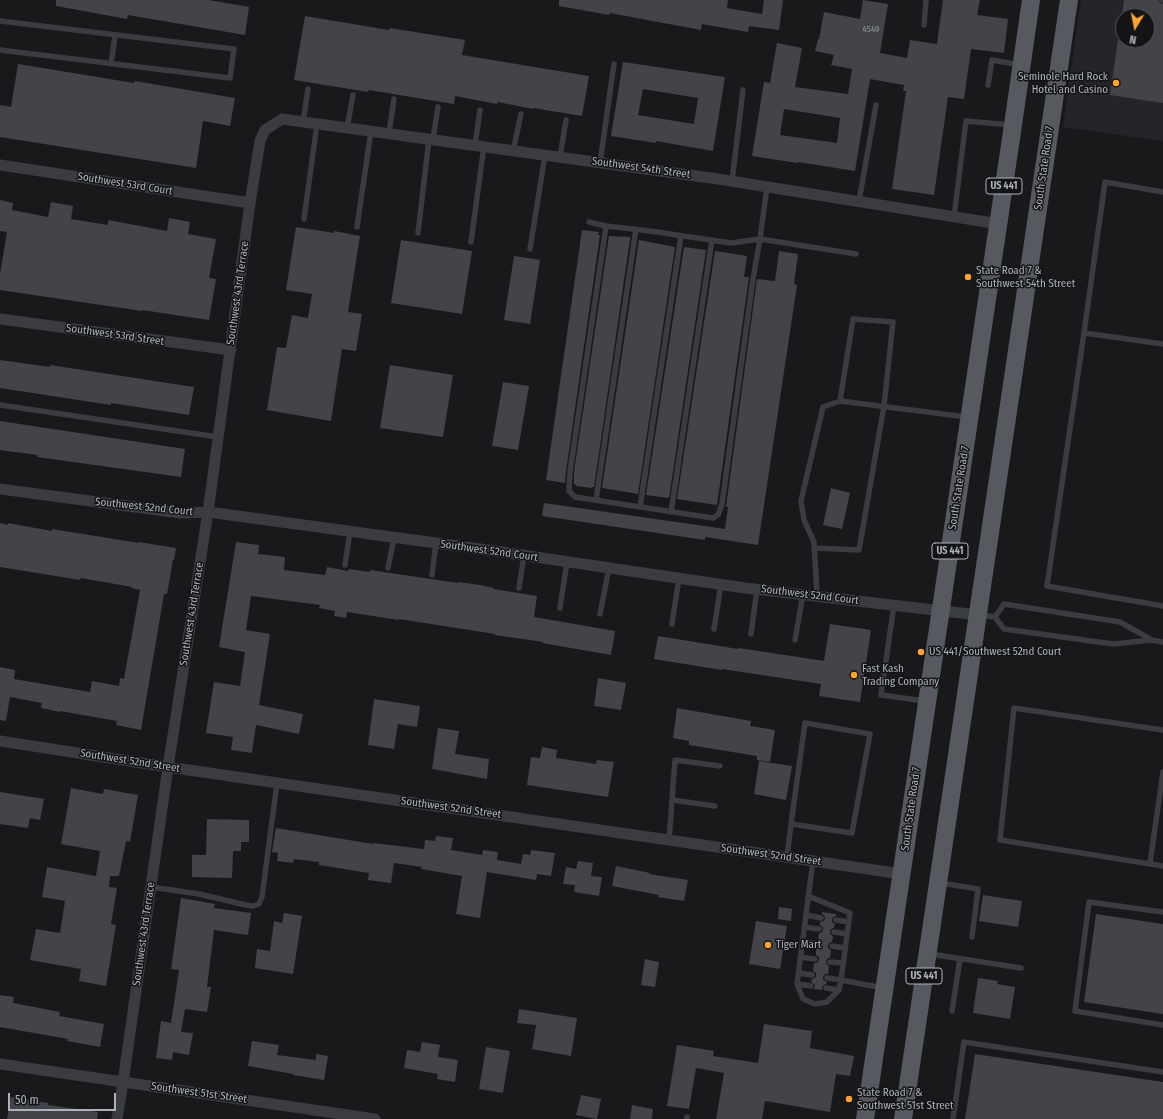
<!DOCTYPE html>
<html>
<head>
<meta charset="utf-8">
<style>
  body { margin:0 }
  #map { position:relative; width:1163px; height:1119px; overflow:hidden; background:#19191c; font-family:"Fira Sans Condensed",sans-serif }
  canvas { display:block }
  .north { position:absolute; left:1115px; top:8px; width:40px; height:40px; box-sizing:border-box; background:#141417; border:1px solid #505359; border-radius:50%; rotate:190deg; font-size:11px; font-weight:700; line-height:16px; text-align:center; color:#abb2bc }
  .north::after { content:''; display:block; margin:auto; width:14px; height:18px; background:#fea42f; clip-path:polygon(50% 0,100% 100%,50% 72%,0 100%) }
  .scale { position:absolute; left:8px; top:1093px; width:108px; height:18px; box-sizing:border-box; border:2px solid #abb2bc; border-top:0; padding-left:5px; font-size:12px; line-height:14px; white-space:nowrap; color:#abb2bc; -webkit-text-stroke:3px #141417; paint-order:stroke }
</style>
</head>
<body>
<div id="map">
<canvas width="1163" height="1119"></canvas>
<div class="north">N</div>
<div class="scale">50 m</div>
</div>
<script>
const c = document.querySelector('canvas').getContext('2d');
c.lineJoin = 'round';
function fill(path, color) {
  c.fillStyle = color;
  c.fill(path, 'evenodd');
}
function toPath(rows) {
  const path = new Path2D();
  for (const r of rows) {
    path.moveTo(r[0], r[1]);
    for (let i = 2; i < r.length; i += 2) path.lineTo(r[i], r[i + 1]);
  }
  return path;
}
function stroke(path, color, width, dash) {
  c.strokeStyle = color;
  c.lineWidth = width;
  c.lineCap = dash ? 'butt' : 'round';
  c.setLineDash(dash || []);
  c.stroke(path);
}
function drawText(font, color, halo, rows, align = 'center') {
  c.font = font + ' "Fira Sans Condensed",sans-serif';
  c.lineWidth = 3;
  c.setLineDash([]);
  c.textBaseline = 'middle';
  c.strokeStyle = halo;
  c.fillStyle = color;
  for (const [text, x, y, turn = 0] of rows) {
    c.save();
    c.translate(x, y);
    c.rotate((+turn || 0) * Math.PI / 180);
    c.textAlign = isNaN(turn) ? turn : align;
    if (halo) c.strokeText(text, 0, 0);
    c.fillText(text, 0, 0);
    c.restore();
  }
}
fill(toPath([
  [1081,0,1163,0,1163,141,1063,127],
  [1123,16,1147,16,1147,40,1123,40]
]), '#252529');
fill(toPath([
  [56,0,209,0,249,7,245,35,128,15,127,19,56,6],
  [559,0,728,0,727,8,762,14,764,0,783,0,779,30,749,26,748,32,702,24,701,30,610,13,609,15,559,6],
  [863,0,888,4,880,53,907,58,910,40,937,44,943,0,980,0,977,15,1008,19,1004,53,971,49,964,99,948,97,934,195,892,189,906,91,903,91,904,85,870,79,855,171,798,162,797,163,752,156,764,82,770,83,777,43,802,48,795,87,848,94,852,69,831,65,834,55,815,51,818,39,819,39,824,12,860,19],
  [784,109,840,118,837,143,780,135],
  [1124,0,1158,0,1160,3,1163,4,1163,103,1110,95,1118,40,1147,40,1147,16,1122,16],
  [305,16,389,30,390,28,465,40,462,55,589,76,582,116,533,108,533,109,498,102,497,104,455,96,454,104,369,90,368,92,294,80],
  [623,62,725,77,713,151,656,141,656,143,611,136],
  [643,89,698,98,694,124,638,115],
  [18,64,134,83,135,81,235,98,230,126,203,121,196,168,0,137,0,105,11,107],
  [0,200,13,203,12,210,48,217,51,202,73,206,71,219,108,225,108,220,167,231,169,218,190,222,188,234,216,239,209,278,216,279,209,320,142,310,142,311,0,290,0,274,7,232,0,231],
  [296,227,334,233,334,231,360,236,348,312,362,314,356,351,342,349,331,421,267,410,277,347,286,348,292,315,308,318,312,294,286,290],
  [582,230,599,232,598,235,600,235,566,471,565,483,546,480],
  [609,236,630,237,630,239,594,487,592,487,592,488,576,486,576,485,574,484,574,472],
  [401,240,472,251,462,314,391,303],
  [639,240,675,247,638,494,602,488],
  [684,247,706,250,669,498,646,495],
  [715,251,747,256,744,277,749,277,717,505,677,499],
  [779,251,798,254,794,284,797,285,758,545,705,537,705,540,542,516,544,503,725,529,728,507,726,507,757,279,775,281],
  [514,256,540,260,530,324,504,320],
  [0,360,50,367,50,365,194,387,189,415,111,403,111,405,0,388],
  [390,365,453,375,443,437,380,428],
  [503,382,529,386,518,450,492,446],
  [0,421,185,449,181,477,37,457,37,455,0,450],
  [831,488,850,493,842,529,823,525],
  [0,523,8,525,8,523,52,531,52,529,139,543,139,542,176,548,174,560,173,560,167,594,164,594,141,730,116,725,117,721,60,711,60,712,41,708,42,703,10,697,6,721,0,720,0,667,15,670,14,679,90,692,92,681,119,686,120,678,124,679,140,590,131,588,132,587,81,578,80,580,0,567],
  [236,542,259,545,258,554,285,557,284,570,325,575,327,567,348,571,349,569,370,572,370,570,458,583,458,582,480,585,494,588,493,589,537,596,534,617,615,631,611,655,542,643,543,642,495,635,495,634,399,619,399,620,347,612,346,618,334,616,335,611,319,608,320,605,251,596,246,630,270,634,259,705,303,714,299,734,256,725,252,753,231,750,233,737,206,733,214,682,240,686,245,652,219,647],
  [830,624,871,630,860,702,819,696,821,684,722,669,722,670,654,659,658,636,738,649,739,648,824,661],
  [598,678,626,683,621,710,594,706],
  [374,699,420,706,417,727,398,724,394,749,368,745],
  [677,708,751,721,750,726,775,730,770,762,757,760,757,756,689,745,689,741,673,738],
  [438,728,459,731,455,754,489,759,487,779,432,769],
  [542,747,557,750,556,758,596,764,597,760,614,762,608,797,527,785,531,757,540,758],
  [759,761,792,766,786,800,754,794],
  [71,788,103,794,104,789,138,795,130,842,126,841,119,876,110,876,109,887,117,888,111,924,116,925,106,986,79,981,81,969,30,960,36,929,60,933,65,901,42,897,47,867,96,876,100,851,61,844],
  [0,792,44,799,40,820,30,818,28,828,0,824],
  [207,819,249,820,249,842,241,842,241,851,233,851,232,878,192,877,192,855,206,855],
  [276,828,373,844,373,843,424,849,425,840,435,841,436,836,453,838,451,850,482,855,483,850,498,852,497,860,521,864,523,854,530,855,531,850,555,853,551,876,537,874,536,880,487,872,480,918,456,914,462,876,421,869,422,867,394,863,391,883,368,880,369,873,319,865,319,862,294,859,293,863,277,861,278,853,272,852],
  [578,861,593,863,591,876,602,877,599,896,574,892,575,885,563,884,566,867,576,869],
  [616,866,650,873,649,874,688,880,684,901,658,897,659,895,612,886],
  [983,895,1022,901,1018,927,979,921],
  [181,898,215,904,214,908,251,913,248,935,214,930,207,987,211,987,207,1012,185,1009,181,1032,193,1033,189,1055,173,1052,172,1060,156,1058,161,1021,171,1023,179,970,171,969],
  [779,907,792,909,791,921,778,919],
  [822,912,836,914,836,916,833,917,832,919,832,922,835,924,834,928,832,928,830,931,830,934,833,936,832,942,830,942,828,945,828,948,831,950,830,958,828,958,826,961,826,964,829,966,828,974,825,974,823,977,823,980,827,982,826,984,822,986,822,990,814,989,815,985,811,982,812,979,815,978,816,976,816,973,813,971,814,963,817,963,819,960,819,957,816,955,816,948,820,947,821,944,820,941,818,940,819,933,821,933,823,930,823,927,820,925,820,922,824,921,825,918,824,915,822,914],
  [284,913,302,916,293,974,255,968,257,949,270,951,274,921,282,923],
  [1096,914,1163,924,1163,1014,1084,1002],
  [756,921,787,926,780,969,749,964],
  [645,959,659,962,655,987,641,985],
  [978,978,998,981,997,984,1015,987,1010,1019,973,1013],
  [0,995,14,997,13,1003,60,1012,59,1016,104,1024,100,1047,67,1041,68,1039,0,1027],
  [519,1009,577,1018,571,1056,532,1049,536,1025,517,1023],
  [764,1024,812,1031,810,1048,854,1056,850,1076,836,1074,830,1112,765,1101,762,1119,716,1119,724,1073,696,1068,689,1109,667,1106,677,1045,714,1051,713,1056,758,1063],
  [252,1041,279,1045,277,1055,316,1060,316,1054,328,1056,324,1080,293,1075,293,1074,248,1066],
  [422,1042,440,1045,438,1057,458,1060,455,1082,437,1079,438,1074,404,1068,407,1050,420,1052],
  [486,1047,510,1051,503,1093,479,1089],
  [975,1054,1163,1082,1163,1119,965,1119],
  [581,1095,601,1099,597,1119,576,1115],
  [11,1097,48,1103,48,1105,98,1112,97,1119,7,1119],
  [632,1105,653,1109,652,1119,630,1119]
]), '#434449');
stroke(toPath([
  [1162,0,1163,0],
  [0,21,234,49,230,78,0,50],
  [924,25,926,0],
  [111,64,115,36],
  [988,85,992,60,1020,65],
  [303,122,308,89],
  [347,128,353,95],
  [389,133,394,99],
  [433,139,438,107],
  [475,145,480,110],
  [513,151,521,114],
  [560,157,566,120],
  [600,163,614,64],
  [732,181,743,90],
  [767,187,760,239,856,254],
  [1163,192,1105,182,1084,333,1047,586,1163,606],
  [859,201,876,105],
  [954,217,966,121,1011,125],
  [304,219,317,124],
  [589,222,606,226,650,231,731,243,760,239,753,279,722,504,718,515,713,518,575,497,569,491,570,472,606,226],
  [357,227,371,131],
  [418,233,429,139],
  [471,242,484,146],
  [530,249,545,155],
  [1084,333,1163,344],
  [0,405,218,437],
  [596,500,636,229],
  [640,507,681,236],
  [671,512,712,240],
  [814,548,859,550,884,406,893,322,853,319,840,401],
  [345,565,350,532],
  [388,568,394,538],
  [432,575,436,543],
  [519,588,524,556],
  [817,596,816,575,814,542,804,520,801,501,823,407,840,401,967,417],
  [894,605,881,695,925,701],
  [560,608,567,562],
  [600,614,609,568],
  [981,615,995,617,1004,629,1113,644,1151,640,1163,642],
  [995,617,1004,604,1120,622,1150,639],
  [672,624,679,578],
  [714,629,721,584],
  [751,634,757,589],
  [795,640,803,594],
  [1163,730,1014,708,1000,840,1163,866],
  [672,800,715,806],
  [669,840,675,760,720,766],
  [787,857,791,824,805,723,870,734,852,833,791,824],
  [813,861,797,984,803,999,815,1004,827,1002,839,990,841,980,883,988],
  [1150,863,1163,772],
  [941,883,978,889,972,937],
  [151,887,199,894,246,905,253,906,259,904,262,897,277,783],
  [808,896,850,913,841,980,827,978],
  [1163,912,1089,902,1075,1011,1163,1025],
  [806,915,821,918],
  [836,920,849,922],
  [804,927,819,929],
  [834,932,847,934],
  [802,941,817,944],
  [832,946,845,948],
  [930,954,1021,968],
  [800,957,815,959],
  [830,962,843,963],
  [798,973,812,975],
  [797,984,811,986],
  [826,988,839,990],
  [952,1011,960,959],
  [687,1119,687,1117],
  [953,1119,964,1042,1163,1072]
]), '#3a3c41', 5.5);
stroke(toPath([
  [0,165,250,203],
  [0,319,231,350],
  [0,489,180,513,208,512,495,551,745,588,978,615],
  [0,741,168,767,902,874],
  [0,1064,375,1119],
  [117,1119,123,1082,168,767,208,512,250,203,260,141,265,130,282,119,718,179,999,224]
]), '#3a3c41', 11);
stroke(toPath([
  [865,1119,1013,125,1031,0],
  [903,1119,1069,0]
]), '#565960', 18);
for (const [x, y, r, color] of [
  [1116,83,4,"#fea42f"],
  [968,277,4,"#fea42f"],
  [921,652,4,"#fea42f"],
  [854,675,4,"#fea42f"],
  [768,945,4,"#fea42f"],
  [849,1099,4,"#fea42f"]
]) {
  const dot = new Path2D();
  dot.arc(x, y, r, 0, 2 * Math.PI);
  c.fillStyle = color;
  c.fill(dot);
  stroke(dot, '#141417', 1.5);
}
drawText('9px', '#91969f', null, [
  ["4549",871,29]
]);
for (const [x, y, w] of [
  [1004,186,36],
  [950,551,36],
  [924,976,36]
]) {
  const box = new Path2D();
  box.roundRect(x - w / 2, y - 8, w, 16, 3);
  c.fillStyle = '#141417';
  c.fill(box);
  stroke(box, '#abb2bc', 1);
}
drawText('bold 10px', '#abb2bc', null, [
  ["US 441",1004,186],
  ["US 441",950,551],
  ["US 441",924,976]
]);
drawText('11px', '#abb2bc', '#141417', [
  ["Seminole Hard Rock",1108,77,"right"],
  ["Hotel and Casino",1108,90,"right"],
  ["State Road 7 &",976,271],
  ["Southwest 54th Street",976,284],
  ["US 441/Southwest 52nd Court",929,652],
  ["Fast Kash",862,669],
  ["Trading Company",862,682],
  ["Tiger Mart",776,945],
  ["State Road 7 &",857,1093],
  ["Southwest 51st Street",857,1106]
], 'left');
drawText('11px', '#abb2bc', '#141417', [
  ["Southwest 54th Street",641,168,8],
  ["South State Road 7",1044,168,-82],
  ["Southwest 53rd Court",125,184,9],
  ["Southwest 43rd Terrace",238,293,-82],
  ["Southwest 53rd Street",115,335,8],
  ["South State Road 7",959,488,-81],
  ["Southwest 52nd Court",144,507,6],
  ["Southwest 52nd Court",489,551,8],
  ["Southwest 52nd Court",810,595,7],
  ["Southwest 43rd Terrace",192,614,-81],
  ["Southwest 52nd Street",130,761,9],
  ["Southwest 52nd Street",451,808,8],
  ["South State Road 7",911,809,-82],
  ["Southwest 52nd Street",771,855,8],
  ["Southwest 43rd Terrace",144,934,-82],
  ["Southwest 51st Street",199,1093,8]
]);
</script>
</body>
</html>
